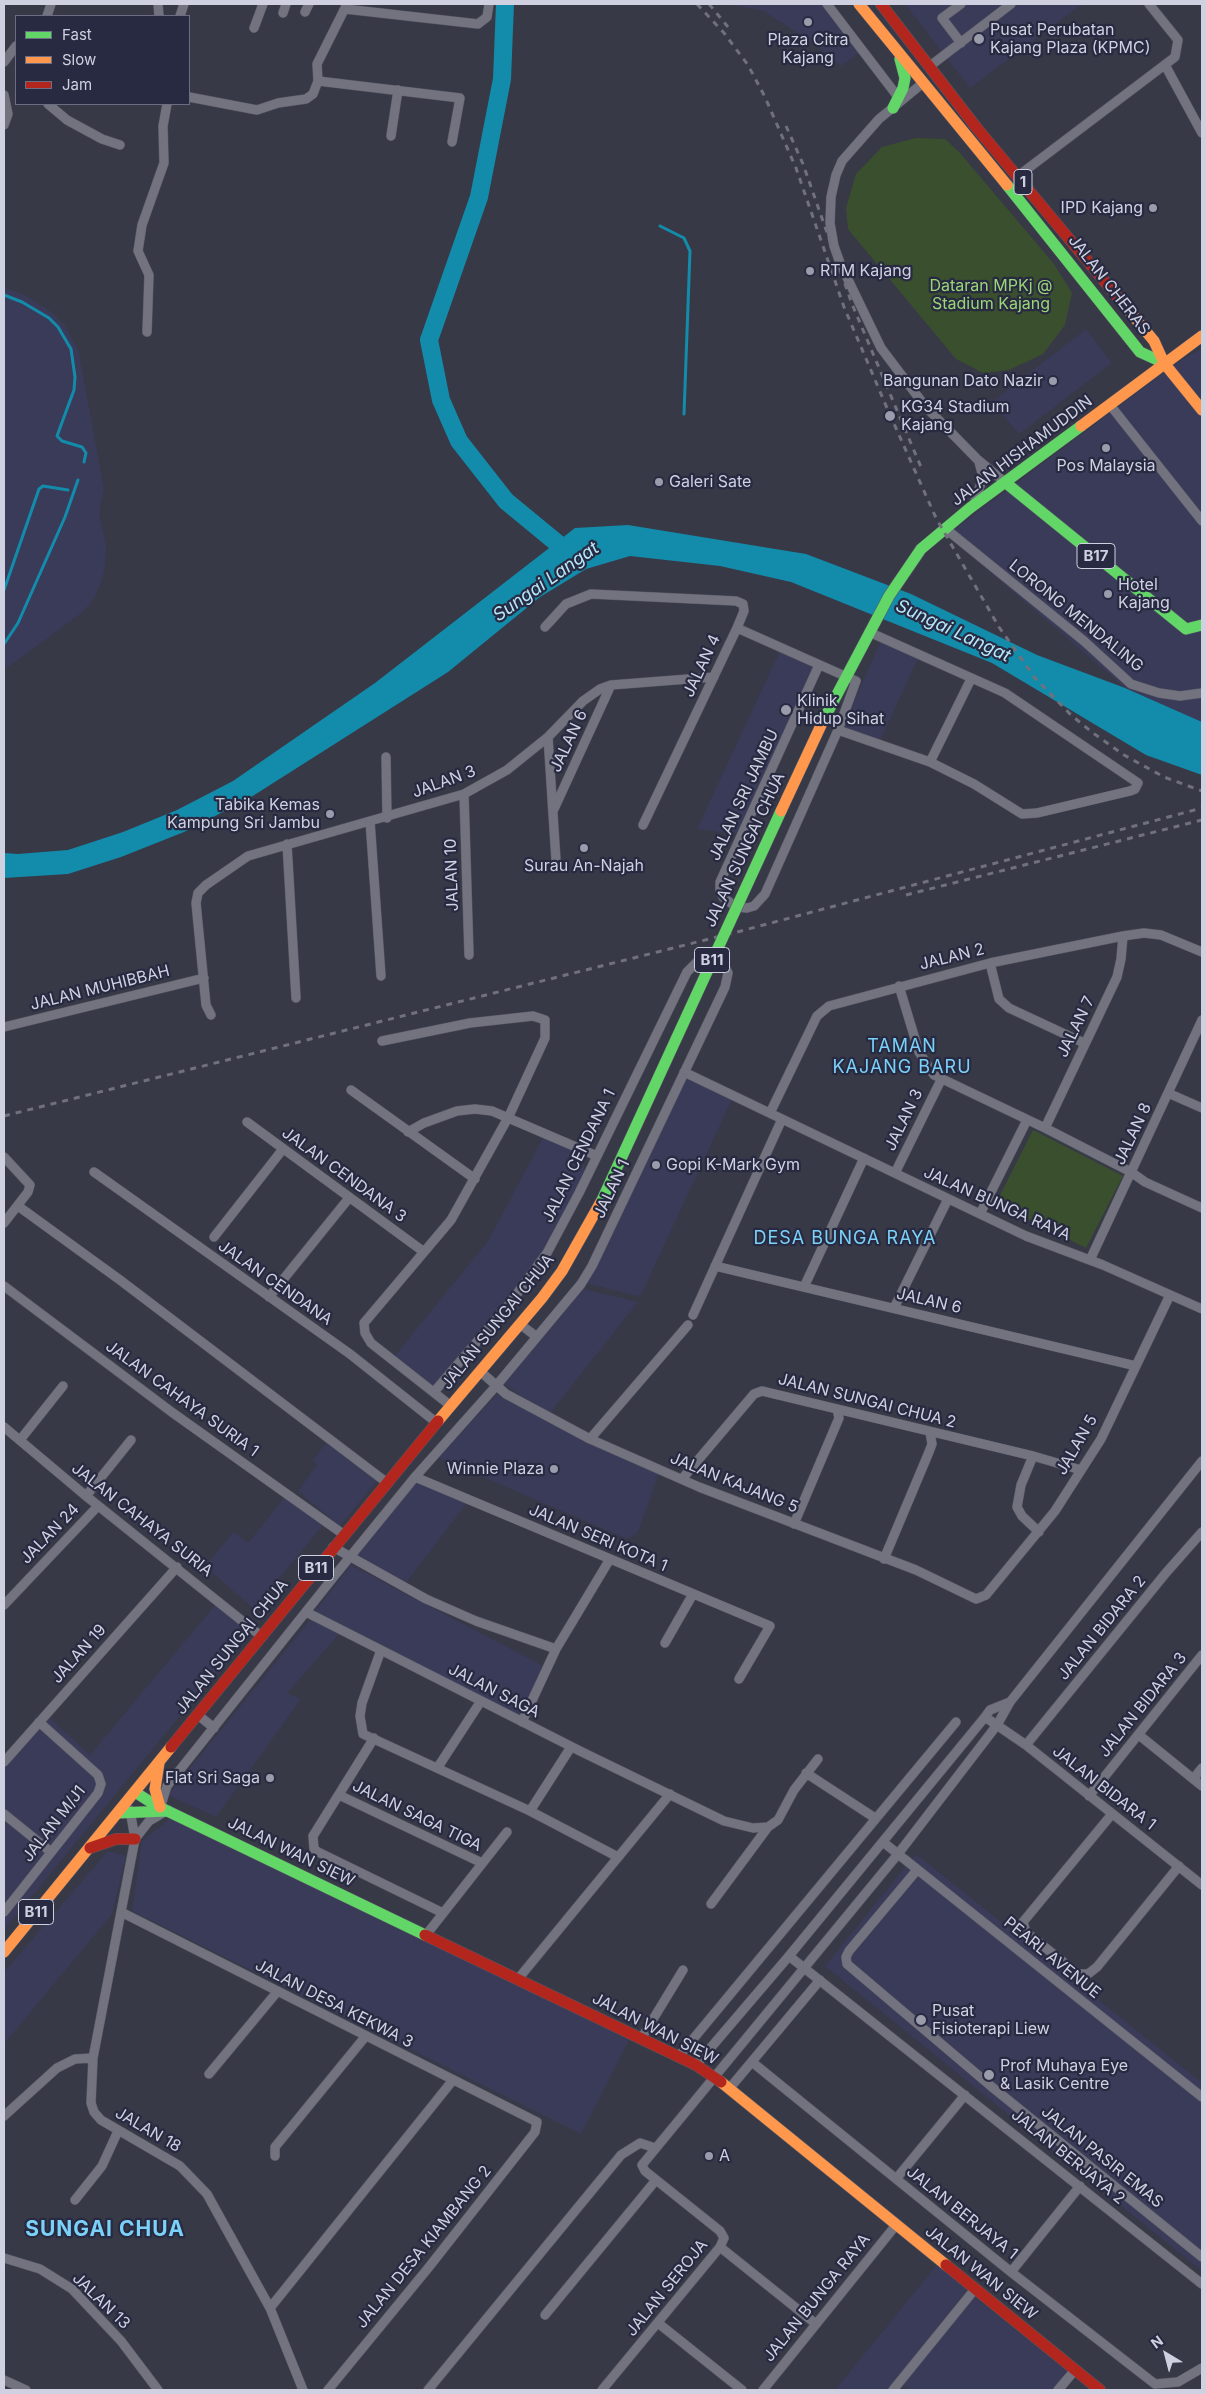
<!DOCTYPE html>
<html>
<head>
<meta charset="utf-8">
<style>
  body { margin:0 }
  #map { position:relative; width:1206px; height:2394px; overflow:hidden; background:#383947; font-family:Inter,sans-serif }
  canvas { display:block }
  .frame { position:absolute; inset:0; border:5px solid #cfd1e1; pointer-events:none }
  .legend { position:absolute; left:15px; top:15px; width:175px; height:90px; box-sizing:border-box; background:#282a42; border:1px solid #6b6d82; margin:0; padding:6px 9px; list-style:none; font-size:15px; color:#cfd1e1 }
  .legend li { display:flex; align-items:center; gap:10px; height:25px }
  .legend b { width:25px; border:1px solid #6b6d82 }
  .north { position:absolute; left:1141px; top:2329px; width:50px; height:50px; -webkit-text-stroke:4px #282a42; paint-order:stroke; rotate:323deg; font-size:14px; font-weight:700; line-height:20px; text-align:center; color:#cfd1e1 }
  .north::after { content:''; display:block; margin:auto; width:18px; height:22px; background:#cfd1e1; clip-path:polygon(50% 0,100% 100%,50% 72%,0 100%) }
</style>
</head>
<body>
<div id="map">
<canvas width="1206" height="2394"></canvas>
<div class="frame"></div>
<ul class="legend">
<li><b style="height:6px;background:#63d668"></b>Fast</li>
<li><b style="height:6px;background:#ff974d"></b>Slow</li>
<li><b style="height:6px;background:#b3261e"></b>Jam</li>
</ul>
<div class="north">N</div>
</div>
<script>
const c = document.querySelector('canvas').getContext('2d');
c.lineJoin = 'round';
function fill(path, color) {
  c.fillStyle = color;
  c.fill(path, 'evenodd');
}
function toPath(rows) {
  const path = new Path2D();
  for (const r of rows) {
    path.moveTo(r[0], r[1]);
    for (let i = 2; i < r.length; i += 2) path.lineTo(r[i], r[i + 1]);
  }
  return path;
}
function stroke(path, color, width, dash) {
  c.strokeStyle = color;
  c.lineWidth = width;
  c.lineCap = dash ? 'butt' : 'round';
  c.setLineDash(dash || []);
  c.stroke(path);
}
function drawText(font, color, halo, rows, align = 'center') {
  c.font = font + ' Inter,sans-serif';
  c.lineWidth = 4.5;
  c.setLineDash([]);
  c.textBaseline = 'middle';
  c.strokeStyle = halo;
  c.fillStyle = color;
  for (const [text, x, y, turn = 0] of rows) {
    c.save();
    c.translate(x, y);
    c.rotate((+turn || 0) * Math.PI / 180);
    c.textAlign = isNaN(turn) ? turn : align;
    if (halo) c.strokeText(text, 0, 0);
    c.fillText(text, 0, 0);
    c.restore();
  }
}
fill(toPath([
  [729,4,822,4,859,53,841,66,820,48,764,11],
  [905,4,1082,4,970,88],
  [4,288,23,294,53,313,64,324,78,349,104,489,99,513,106,545,105,567,101,583,95,597,84,611,4,670],
  [1086,329,1112,363,1019,434,992,402],
  [1202,348,1202,722,1125,688,947,535,1174,365],
  [881,641,918,658,880,741,842,728],
  [780,651,814,667,739,834,697,829],
  [686,1077,732,1099,641,1295,637,1296,586,1283],
  [544,1136,577,1151,586,1171,544,1251,527,1277,433,1387,394,1357,488,1241],
  [583,1289,638,1302,549,1414,504,1384],
  [497,1394,578,1437,659,1473,638,1532,630,1538,625,1538,438,1458],
  [329,1439,379,1478,340,1526,298,1491,317,1465,312,1461],
  [416,1482,467,1503,405,1584,356,1555],
  [285,1497,324,1524,254,1609,205,1566,234,1532,248,1543],
  [351,1565,543,1666,520,1717,315,1611],
  [216,1604,249,1632,4,1930,4,1769,49,1717,90,1755],
  [311,1619,339,1634,287,1693,301,1699,216,1817,168,1795],
  [171,1818,629,2040,581,2134,132,1911,142,1841],
  [108,1851,126,1856,112,1914,4,2044,4,1972],
  [916,1854,1202,2083,1202,2271,825,1966],
  [937,2265,967,2290,887,2390,835,2390],
  [973,2296,1067,2371,1053,2390,911,2390,902,2384]
]), '#393b58');
fill(toPath([
  [916,138,945,139,960,153,1054,264,1072,293,1065,325,1043,354,1009,370,983,373,956,359,848,229,846,208,856,174,882,147],
  [1033,1130,1123,1176,1086,1248,996,1203]
]), '#394f2d');
fill(toPath([
  [628,525,806,554,911,594,1037,655,1125,688,1202,722,1202,775,1146,755,992,663,791,582,720,566,630,556,586,569,540,597,448,672,248,799,184,832,121,857,68,874,4,878,4,853,18,854,68,850,123,832,177,810,233,781,375,683,575,528]
]), '#138cab');
stroke(toPath([
  [660,226,684,238,690,251,684,414],
  [4,295,22,302,49,318,58,327,71,349,75,377,74,390,57,436,62,441,82,447,86,453,84,462],
  [4,590,39,489,43,486,68,490],
  [4,644,18,623,65,517,78,480]
]), '#138cab', 3);
stroke(toPath([
  [505,4,502,79,479,197,429,340,441,400,459,441,506,501,574,557]
]), '#138cab', 18);
const street = toPath([
  [158,4,159,16],
  [827,4,898,97],
  [345,9,478,24,487,17,489,4],
  [305,12,309,4],
  [283,13,286,4],
  [47,16,51,4],
  [180,16,184,4],
  [254,28,263,4],
  [961,43,942,18,961,4],
  [4,62,16,46],
  [1165,65,1202,133],
  [930,66,1011,4],
  [318,81,460,98,452,142],
  [923,83,879,119,842,161,836,175,831,197,830,223,834,246,840,263,881,348,925,406,977,459,1006,483],
  [4,95,8,114,4,125],
  [189,97,257,110,278,103,306,99,313,94,318,81,317,64,347,4],
  [48,104,67,120,102,139,120,145],
  [391,136,398,90],
  [1018,176,1175,57,1178,40,1149,4],
  [147,332,149,275,138,251,142,225,164,163,163,126,167,104],
  [1110,405,1202,521],
  [975,501,983,477,979,462],
  [946,529,1084,641,1131,684,1159,693,1180,696,1202,693],
  [545,627,566,604,591,594,736,601,743,604,744,611,737,628,643,825],
  [737,628,856,681,838,730,765,894,754,906,747,908,736,907,723,897,720,890,720,882,819,665],
  [838,730,930,762,974,784,1022,814,1037,813,1130,791,1135,789,1138,783,1005,693,869,632],
  [548,737,556,860],
  [386,757,387,818],
  [930,762,971,679],
  [464,794,469,955],
  [554,809,611,685],
  [370,821,381,976],
  [287,844,296,998],
  [990,963,999,999,1009,1008,1084,1043],
  [899,986,919,1052,934,1075,1045,1128,1131,1172,1145,1182,1202,1208],
  [211,1015,206,1005,196,903,198,893,206,885,248,856,464,794,507,770,548,737,583,701,600,689,611,685,714,677],
  [4,1027,204,978],
  [382,1041,470,1023,533,1016,545,1020,545,1038,509,1116,451,1220,364,1323,365,1333,371,1343,451,1406],
  [684,1072,1026,1236,1103,1265,1202,1309],
  [351,1090,475,1179],
  [1168,1093,1202,1108],
  [770,1113,817,1016,829,1006,990,963,1123,936,1144,933,1161,935,1202,952],
  [247,1122,424,1252],
  [1045,1128,1117,977,1121,959,1123,936],
  [408,1132,424,1123,457,1111,475,1109,492,1111,597,1156],
  [4,1157,30,1185,28,1192,4,1223],
  [94,1172,350,1354,437,1423],
  [895,1173,941,1080],
  [18,1206,120,1280,386,1482],
  [980,1214,1027,1120],
  [214,1237,283,1149],
  [1090,1260,1202,1020],
  [715,1266,1136,1366],
  [4,1286,173,1413,343,1534],
  [804,1287,864,1158],
  [269,1297,349,1198],
  [894,1308,948,1199],
  [693,1315,782,1119],
  [521,1325,537,1337],
  [481,1372,506,1394,590,1439,699,1487,916,1570,976,1599,986,1595,1055,1511,1101,1439,1170,1295],
  [4,1427,86,1496,261,1636],
  [590,1439,688,1325],
  [20,1440,63,1386],
  [1033,1456,1021,1485,1017,1507,1022,1516,1039,1532],
  [415,1477,770,1626,739,1679],
  [682,1479,754,1394,762,1391,1033,1456,1081,1470],
  [86,1496,131,1440],
  [794,1524,839,1418,837,1409],
  [333,1547,426,1599,476,1621,556,1649],
  [884,1559,929,1452,932,1444,930,1432],
  [4,1605,98,1506],
  [306,1612,582,1752,724,1821,753,1828,768,1827,778,1820,794,1790,818,1759],
  [665,1643,693,1594],
  [381,1650,362,1703,360,1716,363,1734,530,1811,618,1857],
  [198,1715,214,1728],
  [985,1717,1026,1745,1202,1885],
  [522,1722,556,1649,610,1559],
  [1139,1735,1202,1786],
  [374,1738,313,1836,314,1849,318,1852,443,1913],
  [1026,1745,1165,1574,1202,1532],
  [4,1762,177,1567],
  [438,1767,481,1701],
  [806,1773,875,1818],
  [1193,1779,1202,1768],
  [339,1795,482,1863],
  [1089,1796,1202,1655],
  [161,1805,167,1786,336,1574,415,1477,496,1386,581,1284,592,1266,725,987,728,973,722,961,711,959,699,960,687,972,579,1193,547,1253,511,1302,434,1392],
  [130,1810,135,1839,93,2058,91,2103,94,2112,101,2120,180,2166,207,2194,270,2308,303,2390],
  [530,1811,571,1747],
  [4,1814,51,1852],
  [1112,1814,1023,1922,1026,1932,1078,1974,1088,1974,1097,1967,1179,1866],
  [135,1839,149,1821,161,1814],
  [883,1842,1202,2097],
  [917,1870,849,1951,846,1957,847,1964,992,2087,1202,2257],
  [711,1904,768,1827],
  [4,1912,98,1793,101,1784,98,1775,39,1722],
  [121,1912,537,2122,535,2132,429,2267,328,2390],
  [426,1935,507,1832],
  [789,1956,1202,2284],
  [518,1979,670,1794],
  [641,2039,683,1970],
  [679,2056,956,1722],
  [752,2062,1011,2272,1155,2384,1178,2382,1202,2368],
  [696,2065,789,1956,985,1717,990,1710,1010,1702],
  [209,2074,277,1992],
  [729,2089,820,1980],
  [4,2116,57,2068,75,2059,93,2058],
  [275,2156,275,2147,365,2037],
  [896,2179,965,2095],
  [75,2200,102,2166,118,2131],
  [720,2247,816,2324],
  [4,2258,40,2269,72,2289,121,2341,158,2390],
  [1011,2272,1080,2186],
  [270,2308,453,2080],
  [545,2315,656,2180],
  [658,2323,742,2390],
  [4,2380,26,2390],
  [428,2390,621,2155,640,2143,655,2148],
  [602,2390,720,2247,724,2238,720,2231,645,2171,642,2165,898,1854,997,1725,1010,1702,1202,1461],
  [763,2390,896,2225],
  [893,2390,975,2289],
  [1058,2390,1075,2370]
]);
const fast = toPath([
  [893,108,903,88,905,78,900,59],
  [1007,185,1140,352,1164,363],
  [1006,483,1186,629,1202,625],
  [823,721,889,596,921,549,970,508,1081,426],
  [135,1792,155,1805,425,1935],
  [118,1813,168,1811]
]);
const slow = toPath([
  [859,4,1007,185],
  [1125,306,1154,341,1164,363,1202,410],
  [1081,426,1202,336],
  [438,1421,542,1298,562,1271,602,1200],
  [159,1763,155,1789,160,1807],
  [4,1952,171,1747],
  [721,2082,946,2265]
]);
const jam = toPath([
  [881,4,976,127,1125,306],
  [171,1747,438,1421],
  [90,1848,116,1839,135,1839],
  [425,1935,696,2065,721,2082],
  [946,2265,1100,2390]
]);
stroke(street, '#565764', 10);
stroke(fast, '#565764', 12);
stroke(slow, '#565764', 12);
stroke(jam, '#565764', 12);
stroke(street, '#72737e', 9);
stroke(fast, '#63d668', 11);
stroke(slow, '#ff974d', 11);
stroke(jam, '#b3261e', 11);
stroke(toPath([
  [697,4,724,33,748,65,765,97,796,168,844,307,887,408,936,518,999,627,1035,678,1071,715,1093,733,1124,755,1164,777,1202,791],
  [709,4,728,27],
  [786,126,803,164,852,304,921,467],
  [906,895,1202,820],
  [4,1116,741,931,1202,808]
]), '#70717c', 3, [6, 6]);
const fastBridge = toPath([
  [602,1200,781,811]
]);
const slowBridge = toPath([
  [781,811,823,721]
]);
stroke(fastBridge, '#565764', 12, []);
stroke(slowBridge, '#565764', 12, []);
stroke(fastBridge, '#63d668', 11);
stroke(slowBridge, '#ff974d', 11);
for (const [x, y, r, color] of [
  [808,22,5,"#9a9cab"],
  [979,39,6,"#9a9cab"],
  [1153,208,5,"#9a9cab"],
  [810,271,5,"#9a9cab"],
  [1053,381,5,"#9a9cab"],
  [890,416,6,"#9a9cab"],
  [1106,448,5,"#9a9cab"],
  [659,482,5,"#9a9cab"],
  [1108,594,5,"#9a9cab"],
  [786,710,6,"#9a9cab"],
  [330,814,5,"#9a9cab"],
  [584,848,5,"#9a9cab"],
  [656,1165,5,"#9a9cab"],
  [554,1469,5,"#9a9cab"],
  [270,1778,5,"#9a9cab"],
  [921,2020,6,"#9a9cab"],
  [989,2075,6,"#9a9cab"],
  [709,2156,5,"#9a9cab"]
]) {
  const dot = new Path2D();
  dot.arc(x, y, r, 0, 2 * Math.PI);
  c.fillStyle = color;
  c.fill(dot);
  stroke(dot, '#282a42', 2);
}
for (const [x, y, w] of [
  [1023,182,18],
  [1096,556,38],
  [712,960,35],
  [316,1568,35],
  [36,1912,35]
]) {
  const box = new Path2D();
  box.roundRect(x - w / 2, y - 12.5, w, 25, 4);
  c.fillStyle = '#282a42';
  c.fill(box);
  stroke(box, '#cfd1e1', 1);
}
drawText('bold 15px', '#cfd1e1', null, [
  ["1",1023,182],
  ["B17",1096,556],
  ["B11",712,960],
  ["B11",316,1568],
  ["B11",36,1912]
]);
drawText('16px', '#cfd1e1', '#282a42', [
  ["Pusat Perubatan",990,30],
  ["Kajang Plaza (KPMC)",990,48],
  ["Plaza Citra",808,40,"center"],
  ["Kajang",808,58,"center"],
  ["IPD Kajang",1143,208,"right"],
  ["RTM Kajang",820,271],
  ["Bangunan Dato Nazir",1043,381,"right"],
  ["KG34 Stadium",901,407],
  ["Kajang",901,425],
  ["Pos Malaysia",1106,466,"center"],
  ["Galeri Sate",669,482],
  ["Hotel",1118,585],
  ["Kajang",1118,603],
  ["Klinik",797,701],
  ["Hidup Sihat",797,719],
  ["Tabika Kemas",320,805,"right"],
  ["Kampung Sri Jambu",320,823,"right"],
  ["Surau An-Najah",584,866,"center"],
  ["Gopi K-Mark Gym",666,1165],
  ["Winnie Plaza",544,1469,"right"],
  ["Flat Sri Saga",260,1778,"right"],
  ["Pusat",932,2011],
  ["Fisioterapi Liew",932,2029],
  ["Prof Muhaya Eye",1000,2066],
  ["& Lasik Centre",1000,2084],
  ["A",719,2156]
], 'left');
drawText('16px', '#cfd1e1', '#282a42', [
  ["JALAN CHERAS",1109,285,52],
  ["JALAN HISHAMUDDIN",1022,451,-37],
  ["LORONG MENDALING",1076,616,39],
  ["JALAN 4",702,666,-65],
  ["JALAN 6",569,741,-65],
  ["JALAN 3",444,782,-20],
  ["JALAN SRI JAMBU",744,795,-65],
  ["JALAN SUNGAI CHUA",745,850,-65],
  ["JALAN 10",452,875,-92],
  ["JALAN 2",952,957,-14],
  ["JALAN MUHIBBAH",100,988,-14],
  ["JALAN 7",1076,1027,-64],
  ["JALAN 3",904,1120,-64],
  ["JALAN 8",1133,1134,-65],
  ["JALAN CENDANA 1",579,1156,-64],
  ["JALAN CENDANA 3",344,1175,36],
  ["JALAN 1",612,1189,-65],
  ["JALAN BUNGA RAYA",997,1204,24],
  ["JALAN CENDANA",275,1283,35],
  ["JALAN 6",929,1301,13],
  ["JALAN SUNGAI CHUA",498,1322,-51],
  ["JALAN CAHAYA SURIA 1",182,1399,36],
  ["JALAN SUNGAI CHUA 2",867,1401,14],
  ["JALAN 5",1077,1445,-60],
  ["JALAN KAJANG 5",734,1483,22],
  ["JALAN CAHAYA SURIA",142,1520,38],
  ["JALAN 24",50,1534,-46],
  ["JALAN SERI KOTA 1",598,1538,23],
  ["JALAN BIDARA 2",1102,1628,-51],
  ["JALAN SUNGAI CHUA",232,1647,-51],
  ["JALAN 19",79,1654,-48],
  ["JALAN SAGA",494,1691,27],
  ["JALAN BIDARA 3",1143,1705,-51],
  ["JALAN BIDARA 1",1104,1788,38],
  ["JALAN SAGA TIGA",417,1816,26],
  ["JALAN M/J1",54,1824,-52],
  ["JALAN WAN SIEW",291,1852,26],
  ["PEARL AVENUE",1052,1958,39],
  ["JALAN DESA KEKWA 3",334,2004,27],
  ["JALAN WAN SIEW",655,2029,27],
  ["JALAN 18",148,2130,30],
  ["JALAN BERJAYA 2",1068,2157,39],
  ["JALAN PASIR EMAS",1102,2157,39],
  ["JALAN BERJAYA 1",962,2213,39],
  ["JALAN DESA KIAMBANG 2",424,2247,-51],
  ["JALAN WAN SIEW",981,2273,39],
  ["JALAN SEROJA",667,2288,-51],
  ["JALAN BUNGA RAYA",817,2298,-51],
  ["JALAN 13",101,2301,44]
]);
drawText('16px', '#9bd675', '#282a42', [
  ["Dataran MPKj @",991,286],
  ["Stadium Kajang",991,304]
]);
drawText('italic 18px', '#b5e7f9', '#282a42', [
  ["Sungai Langat",546,582,-35],
  ["Sungai Langat",953,631,25]
]);
c.letterSpacing = '1px';
drawText('18px', '#7bd2f8', '#282a42', [
  ["TAMAN",902,1047],
  ["KAJANG BARU",902,1068],
  ["DESA BUNGA RAYA",845,1239]
]);
c.letterSpacing = '0px';
c.letterSpacing = '1px';
drawText('bold 21px', '#7bd2f8', '#282a42', [
  ["SUNGAI CHUA",105,2230]
]);
c.letterSpacing = '0px';
</script>
</body>
</html>
